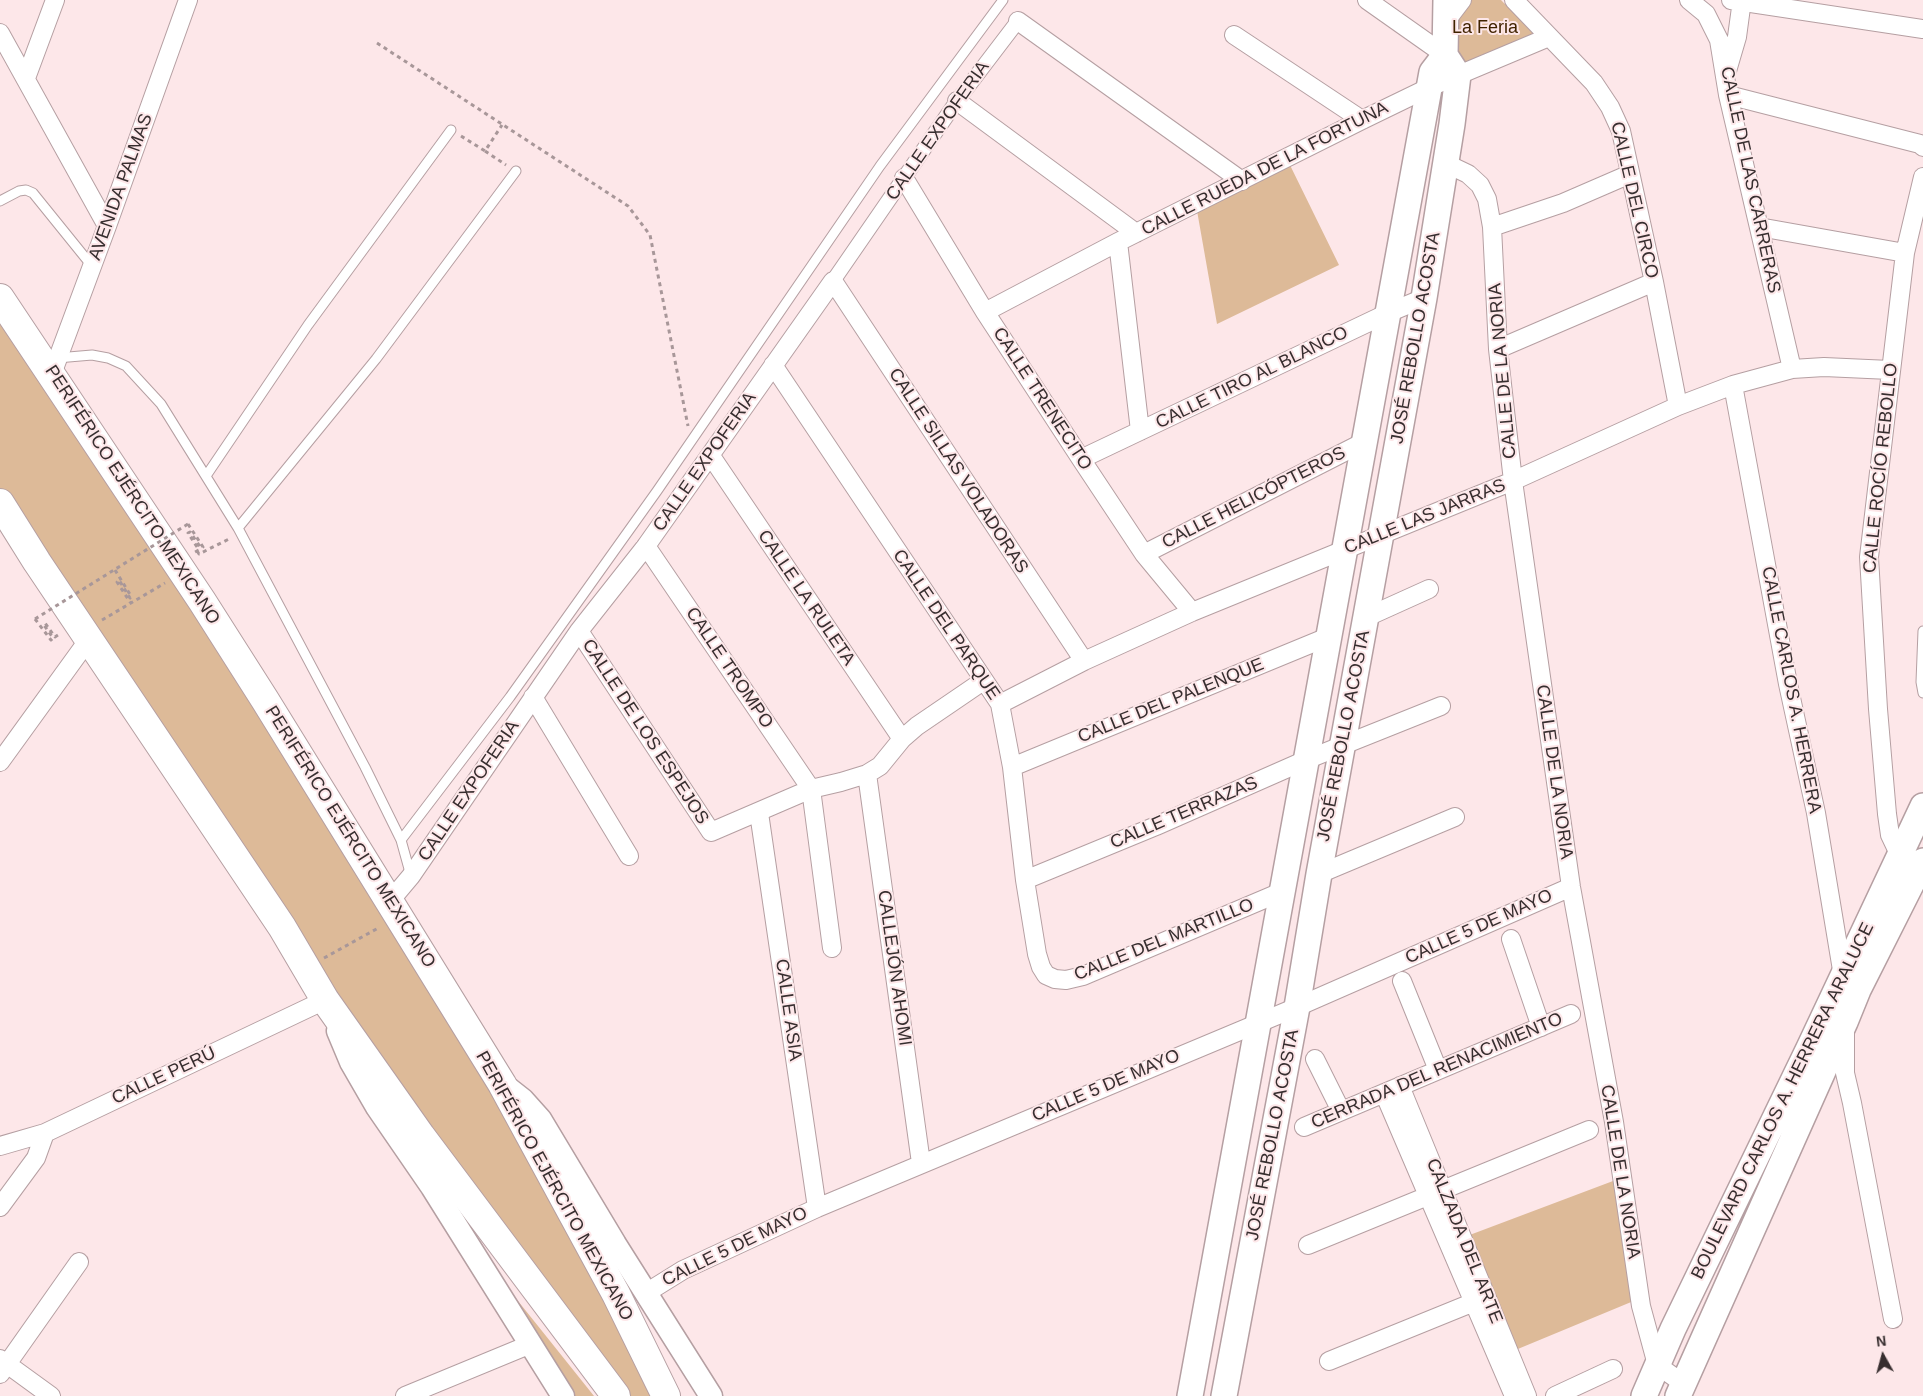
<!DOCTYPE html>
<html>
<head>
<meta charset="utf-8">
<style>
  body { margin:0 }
  #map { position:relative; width:1923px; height:1396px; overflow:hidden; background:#fde7e9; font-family:Arial,sans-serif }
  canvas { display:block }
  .north { position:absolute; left:1858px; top:1331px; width:50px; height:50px; -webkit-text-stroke:4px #fde7e9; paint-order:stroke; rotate:353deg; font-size:14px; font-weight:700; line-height:20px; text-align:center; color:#372e2f }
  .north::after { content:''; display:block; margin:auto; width:18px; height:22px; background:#372e2f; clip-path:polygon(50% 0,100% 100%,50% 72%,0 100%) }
</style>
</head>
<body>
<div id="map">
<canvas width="1923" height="1396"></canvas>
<div class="north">N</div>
</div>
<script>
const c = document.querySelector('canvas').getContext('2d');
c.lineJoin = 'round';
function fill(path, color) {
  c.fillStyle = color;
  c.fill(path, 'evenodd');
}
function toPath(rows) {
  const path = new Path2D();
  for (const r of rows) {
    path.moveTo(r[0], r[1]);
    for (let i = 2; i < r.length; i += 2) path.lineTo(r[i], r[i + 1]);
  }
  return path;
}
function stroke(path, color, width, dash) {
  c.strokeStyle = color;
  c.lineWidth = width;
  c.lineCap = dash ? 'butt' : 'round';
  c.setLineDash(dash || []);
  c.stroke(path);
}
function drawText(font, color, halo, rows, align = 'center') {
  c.font = font + ' Arial,sans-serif';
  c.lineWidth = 4;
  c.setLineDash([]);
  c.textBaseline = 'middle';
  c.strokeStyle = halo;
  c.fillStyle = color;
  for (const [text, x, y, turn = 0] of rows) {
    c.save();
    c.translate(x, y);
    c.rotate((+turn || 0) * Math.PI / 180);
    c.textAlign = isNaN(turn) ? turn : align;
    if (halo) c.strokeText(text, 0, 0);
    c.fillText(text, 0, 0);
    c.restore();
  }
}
fill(toPath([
  [1471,0,1501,0,1536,36,1461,68,1452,50,1455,22],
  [1287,159,1339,265,1217,324,1196,205],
  [0,309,457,1017,657,1396,622,1396,480,1211,0,488],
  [1613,1181,1636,1300,1513,1351,1467,1236],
  [506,1286,594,1396,574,1396]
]), '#ddba98');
const service = toPath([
  [0,201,19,191,26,190,33,193,92,266],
  [57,358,92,355,108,358,126,366,161,404,238,528,365,767,401,840,411,876],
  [206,476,308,325,451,130],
  [238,528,376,359,516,171],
  [1923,631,1921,682,1923,693],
  [401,840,510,697,657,491,880,166,1003,0]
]);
const pedestrian = toPath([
  [833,281,957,101,1018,21]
]);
const minor = toPath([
  [1367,0,1445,55],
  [1514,0,1594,83,1610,107,1621,131,1654,282,1678,406],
  [1689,0,1706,14,1719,40,1728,95,1792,369],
  [1731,0,1923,29],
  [1018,21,1242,181],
  [1446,21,1462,0],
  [0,33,107,226],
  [1234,35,1362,120],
  [1727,71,1737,37,1742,0],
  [26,78,55,0],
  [1728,95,1920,144,1923,147],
  [957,101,1136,233],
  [1445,163,1468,174,1480,185,1487,199,1492,227,1498,349,1513,481,1571,887,1614,1122,1641,1306,1657,1365,1684,1384],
  [904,178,985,312,1081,459,1144,554,1192,612],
  [1492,227,1563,203,1630,174],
  [1759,227,1905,253],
  [1118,242,1140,431],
  [985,312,1118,242,1362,120,1430,87,1549,37],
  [1498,349,1654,282],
  [773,365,1000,704,1012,767,1025,880,1037,954,1041,967,1046,975,1055,979,1066,980,1083,976,1281,892],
  [52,374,107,226,188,0],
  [1733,385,1788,684,1816,813,1843,976],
  [711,456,902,739],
  [1081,459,1388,313,1424,298],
  [646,546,811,789,832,948],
  [1144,554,1364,442],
  [1367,617,1429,589],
  [579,631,711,832,811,789,841,782,867,774,880,766,902,739,917,726,983,681],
  [533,697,629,856],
  [1000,704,1084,661,1192,612,1513,481,1678,406,1733,385,1792,369,1824,367,1890,370],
  [0,762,89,639],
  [1012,767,1330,636],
  [867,774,921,1163],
  [759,813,817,1208],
  [1907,858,1900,856,1890,835,1887,814,1878,709,1869,557,1905,253,1923,177],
  [1319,874,1455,817],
  [1025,880,1156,826,1306,760,1441,706],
  [390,901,411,876,579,631,646,546,833,281,1084,661],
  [1511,939,1541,1027],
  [1402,981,1438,1070],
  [1845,1030,1845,1073,1852,1103,1893,1319],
  [1315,1059,1341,1111],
  [1400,1086,1527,1396],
  [1384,1093,1514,1396],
  [1304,1127,1571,1014],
  [0,1146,45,1133,325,1000],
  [0,1207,36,1158,45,1133],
  [1308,1245,1589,1130],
  [646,1293,683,1270,817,1208,1297,1007,1571,887],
  [0,1359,51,1396],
  [1329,1361,1484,1298],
  [0,1374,79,1262],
  [405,1396,531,1344],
  [1555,1396,1613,1369]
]);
const tertiary = toPath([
  [338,1031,351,1062,377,1107,432,1187,563,1396],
  [509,1089,523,1100,540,1119,615,1244,711,1396]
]);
const secondary = toPath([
  [1190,1396,1432,72,1445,55],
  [1224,1396,1297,1007,1319,874,1424,298,1452,124,1458,75,1445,55,1446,0],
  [1644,1396,1673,1329,1809,1048,1923,806],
  [1678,1396,1845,1022,1858,990,1923,861]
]);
const trunk = toPath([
  [0,298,202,601,265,700,502,1084,616,1294,666,1396],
  [0,503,37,562,282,927,325,1000,421,1136,616,1396]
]);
stroke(service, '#b59fa2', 11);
stroke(pedestrian, '#b59fa2', 16);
stroke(minor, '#b59fa2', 20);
stroke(tertiary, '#b59fa2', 25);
stroke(secondary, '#b59fa2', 28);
stroke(trunk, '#b59fa2', 30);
stroke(toPath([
  [377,43,628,206,650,235,688,426],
  [461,136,485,151,502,125],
  [485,151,506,165],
  [188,524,203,547,201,548,190,532,188,533,199,550,195,552],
  [197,551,199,554,231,538],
  [115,570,131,596,130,598,119,580,117,582,130,602],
  [35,619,51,640,53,638,44,625,45,623,55,637,61,633],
  [102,620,165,583],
  [324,958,380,927]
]), '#a89799', 3, [4, 4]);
stroke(service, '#fff', 9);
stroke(pedestrian, '#fff', 14);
stroke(minor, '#fff', 18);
stroke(tertiary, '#fff', 22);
stroke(secondary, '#fff', 25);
stroke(trunk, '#fff', 28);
stroke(toPath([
  [35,619,188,524]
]), '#a89799', 3, [4, 4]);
drawText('18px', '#402300', '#fde7e9', [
  ["La Feria",1485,28]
]);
drawText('18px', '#372e2f', '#fde7e9', [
  ["CALLE EXPOFERIA",938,131,-55],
  ["CALLE RUEDA DE LA FORTUNA",1265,169,-27],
  ["CALLE DE LAS CARRERAS",1750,180,78],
  ["AVENIDA PALMAS",121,187,-70],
  ["CALLE DEL CIRCO",1634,200,77],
  ["JOSÉ REBOLLO ACOSTA",1416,338,-80],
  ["CALLE DE LA NORIA",1503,371,-95],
  ["CALLE TIRO AL BLANCO",1252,378,-26],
  ["CALLE TRENECITO",1042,399,57],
  ["CALLE EXPOFERIA",705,462,-55],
  ["CALLE ROCÍO REBOLLO",1881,468,-84],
  ["CALLE SILLAS VOLADORAS",958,471,57],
  ["PERIFÉRICO EJÉRCITO MEXICANO",132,495,57],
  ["CALLE HELICÓPTEROS",1254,498,-27],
  ["CALLE LAS JARRAS",1425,517,-22],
  ["CALLE LA RULETA",806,598,56],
  ["CALLE DEL PARQUE",946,625,56],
  ["CALLE TROMPO",729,668,56],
  ["CALLE CARLOS A. HERRERA",1791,690,79],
  ["CALLE DEL PALENQUE",1171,701,-22],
  ["CALLE DE LOS ESPEJOS",645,732,57],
  ["JOSÉ REBOLLO ACOSTA",1344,736,-79],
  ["CALLE DE LA NORIA",1554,772,82],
  ["CALLE EXPOFERIA",469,791,-56],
  ["CALLE TERRAZAS",1184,813,-23],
  ["PERIFÉRICO EJÉRCITO MEXICANO",350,837,58],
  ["CALLE 5 DE MAYO",1479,927,-24],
  ["CALLE DEL MARTILLO",1164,940,-22],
  ["CALLEJÓN AHOMI",894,968,82],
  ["CALLE ASIA",788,1010,82],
  ["CERRADA DEL RENACIMIENTO",1437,1071,-23],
  ["CALLE PERÚ",164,1076,-25],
  ["CALLE 5 DE MAYO",1106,1086,-23],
  ["BOULEVARD CARLOS A. HERRERA ARALUCE",1783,1101,-64],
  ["JOSÉ REBOLLO ACOSTA",1273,1135,-79],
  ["CALLE DE LA NORIA",1620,1172,81],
  ["PERIFÉRICO EJÉRCITO MEXICANO",554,1186,61],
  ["CALZADA DEL ARTE",1464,1241,68],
  ["CALLE 5 DE MAYO",735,1247,-26]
]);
</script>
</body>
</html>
